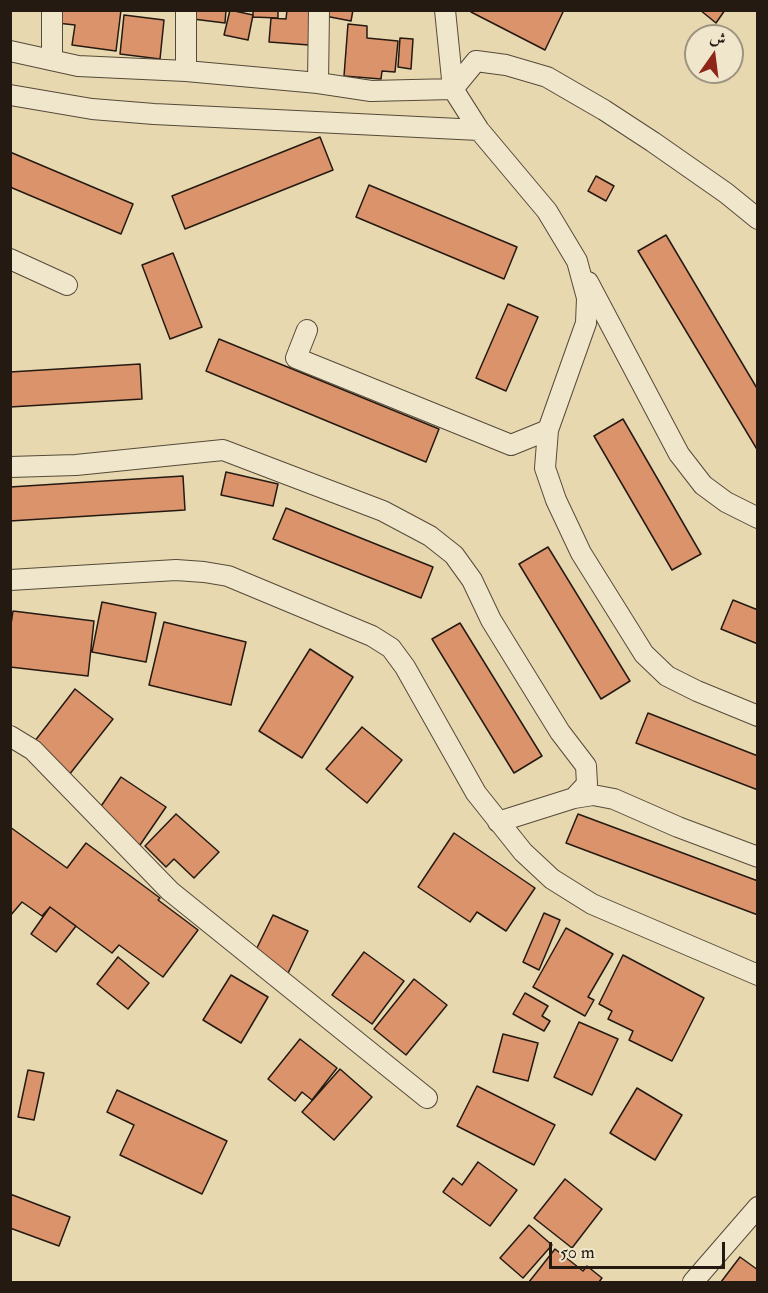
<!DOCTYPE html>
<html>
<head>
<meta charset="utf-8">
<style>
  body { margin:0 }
  #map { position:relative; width:768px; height:1293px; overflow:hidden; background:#e8d8b0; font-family:"IM FELL Double Pica",Amiri,serif }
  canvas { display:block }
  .frame { position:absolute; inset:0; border:12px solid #241a11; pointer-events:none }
  .north { position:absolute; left:684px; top:24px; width:60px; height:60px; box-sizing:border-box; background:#f0e6cc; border:2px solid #9e9481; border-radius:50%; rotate:14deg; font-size:16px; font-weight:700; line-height:24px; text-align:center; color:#241a11 }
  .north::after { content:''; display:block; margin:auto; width:21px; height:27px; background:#8f2418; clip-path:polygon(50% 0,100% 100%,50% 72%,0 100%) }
  .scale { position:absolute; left:549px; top:1242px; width:176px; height:27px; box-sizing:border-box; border:3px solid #241a11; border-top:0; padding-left:8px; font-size:18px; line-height:21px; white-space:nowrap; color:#241a11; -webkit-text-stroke:4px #f0e6cc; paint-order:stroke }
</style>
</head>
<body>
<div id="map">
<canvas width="768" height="1293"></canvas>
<div class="frame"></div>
<div class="north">ش</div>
<div class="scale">50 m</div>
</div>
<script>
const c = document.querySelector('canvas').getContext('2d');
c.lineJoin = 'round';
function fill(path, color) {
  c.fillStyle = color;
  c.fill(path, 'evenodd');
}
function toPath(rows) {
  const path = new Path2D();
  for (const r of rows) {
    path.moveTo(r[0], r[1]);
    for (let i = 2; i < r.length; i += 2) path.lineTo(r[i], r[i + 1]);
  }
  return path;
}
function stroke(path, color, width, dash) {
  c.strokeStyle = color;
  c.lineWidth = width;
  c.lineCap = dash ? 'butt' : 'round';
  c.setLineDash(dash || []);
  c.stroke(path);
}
const building = toPath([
  [59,10,121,10,116,51,72,45,75,25,57,23,59,10],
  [194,10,226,10,225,23,193,19,194,10],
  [230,10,253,15,248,40,224,35,230,10],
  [253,10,278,10,278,18,253,17,253,10],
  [287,10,312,10,309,45,269,42,271,18,286,19,287,10],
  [325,10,353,10,351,21,325,16,325,10],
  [471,10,560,10,563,12,545,50,471,12,471,10],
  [700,10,725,10,716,23,700,10],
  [124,15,164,20,160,59,120,54,124,15],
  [348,24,367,26,367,38,398,41,395,72,382,71,381,79,344,76,348,24],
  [400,38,413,39,411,69,398,67,400,38],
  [320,137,333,170,185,229,172,196,320,137],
  [10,152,133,204,121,234,10,187,10,152],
  [596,176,614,186,606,201,588,191,596,176],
  [369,185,517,247,504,279,356,217,369,185],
  [666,235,758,390,758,451,638,251,666,235],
  [173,253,202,327,170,339,142,265,173,253],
  [508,304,538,317,506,391,476,378,508,304],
  [219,339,439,429,426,462,206,371,219,339],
  [140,364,142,399,10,407,10,372,140,364],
  [623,419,701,554,672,570,594,436,623,419],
  [226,472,278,484,273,506,221,495,226,472],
  [183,476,185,510,10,521,10,487,183,476],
  [286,508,433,567,421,598,273,539,286,508],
  [548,547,630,681,601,699,519,564,548,547],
  [733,600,758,610,758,644,721,629,733,600],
  [102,602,156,613,146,662,92,652,102,602],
  [13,611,94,621,88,676,10,667,10,631,13,611],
  [164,622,246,642,231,705,149,685,164,622],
  [460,623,542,756,514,773,432,639,460,623],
  [310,649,353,677,302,758,259,731,310,649],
  [75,689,113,719,69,775,31,746,75,689],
  [648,713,758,756,758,790,636,743,648,713],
  [362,727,402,760,367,803,326,769,362,727],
  [121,777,166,807,140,845,95,815,121,777],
  [176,814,219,852,194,878,174,859,166,867,145,846,176,814],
  [578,814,758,881,758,915,566,843,578,814],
  [10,827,67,868,86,843,160,898,158,900,198,930,163,977,119,945,112,953,50,907,42,916,22,902,10,916,10,827],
  [454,833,535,888,506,931,477,912,470,922,418,887,454,833],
  [50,907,76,926,56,952,31,934,50,907],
  [544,913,560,920,539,970,523,962,544,913],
  [273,915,308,931,282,986,257,974,265,958,254,954,273,915],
  [566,928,613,954,588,997,594,1000,585,1016,533,987,566,928],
  [364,952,404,981,372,1024,332,995,364,952],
  [623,955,704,998,672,1061,629,1040,633,1031,608,1019,612,1011,599,1004,623,955],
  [118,957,149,983,128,1009,97,984,118,957],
  [231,975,268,997,241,1043,203,1020,231,975],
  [414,979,447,1005,406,1055,374,1029,414,979],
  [525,993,548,1006,542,1016,550,1021,544,1031,513,1014,525,993],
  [579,1022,618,1039,592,1095,554,1077,579,1022],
  [503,1034,538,1043,528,1081,493,1072,503,1034],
  [300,1039,337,1068,312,1100,302,1092,295,1101,268,1079,300,1039],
  [340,1069,372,1097,334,1140,302,1112,340,1069],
  [28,1070,44,1073,34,1120,18,1117,28,1070],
  [477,1086,555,1125,534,1165,457,1126,477,1086],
  [637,1088,682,1115,655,1160,610,1133,637,1088],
  [117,1090,227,1141,202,1194,120,1155,134,1125,107,1112,117,1090],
  [478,1162,517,1190,490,1226,443,1192,453,1178,462,1185,478,1162],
  [565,1179,602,1209,572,1248,534,1218,565,1179],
  [10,1194,70,1217,59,1246,10,1228,10,1194],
  [529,1225,552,1245,523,1278,500,1258,529,1225],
  [555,1249,583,1271,587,1266,602,1278,599,1282,529,1282,555,1249],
  [740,1257,758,1270,758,1282,721,1282,740,1257]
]);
fill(building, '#db936c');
stroke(building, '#241a11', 1.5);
const minor = toPath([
  [52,10,52,60],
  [186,10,186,71],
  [445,10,453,89,479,130,547,211,577,261,587,298,586,323,548,430,545,468,556,500,581,553,644,654,667,676,697,691,758,716],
  [10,51,78,66,186,71,318,83,371,91,453,89,476,61,506,65,547,77,604,110,653,142,726,193,758,219],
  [318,83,319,10],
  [10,95,92,109,154,114,479,130],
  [10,259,67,285],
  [588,282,679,454,703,485,726,502,758,518],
  [307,330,296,358,511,445,548,430],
  [10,467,76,465,223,450,383,511,430,536,454,555,472,580,491,620,560,732,586,766,587,784,574,798],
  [10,580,176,570,204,572,228,576,372,636,391,648,405,667,476,793,523,852,552,879,592,904,758,975],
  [10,736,33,750,170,891,427,1098],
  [498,822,574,798,593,795,614,799,678,827,758,857],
  [693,1282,758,1207]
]);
stroke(minor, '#554a39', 22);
stroke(minor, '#f0e6cc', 20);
</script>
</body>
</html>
